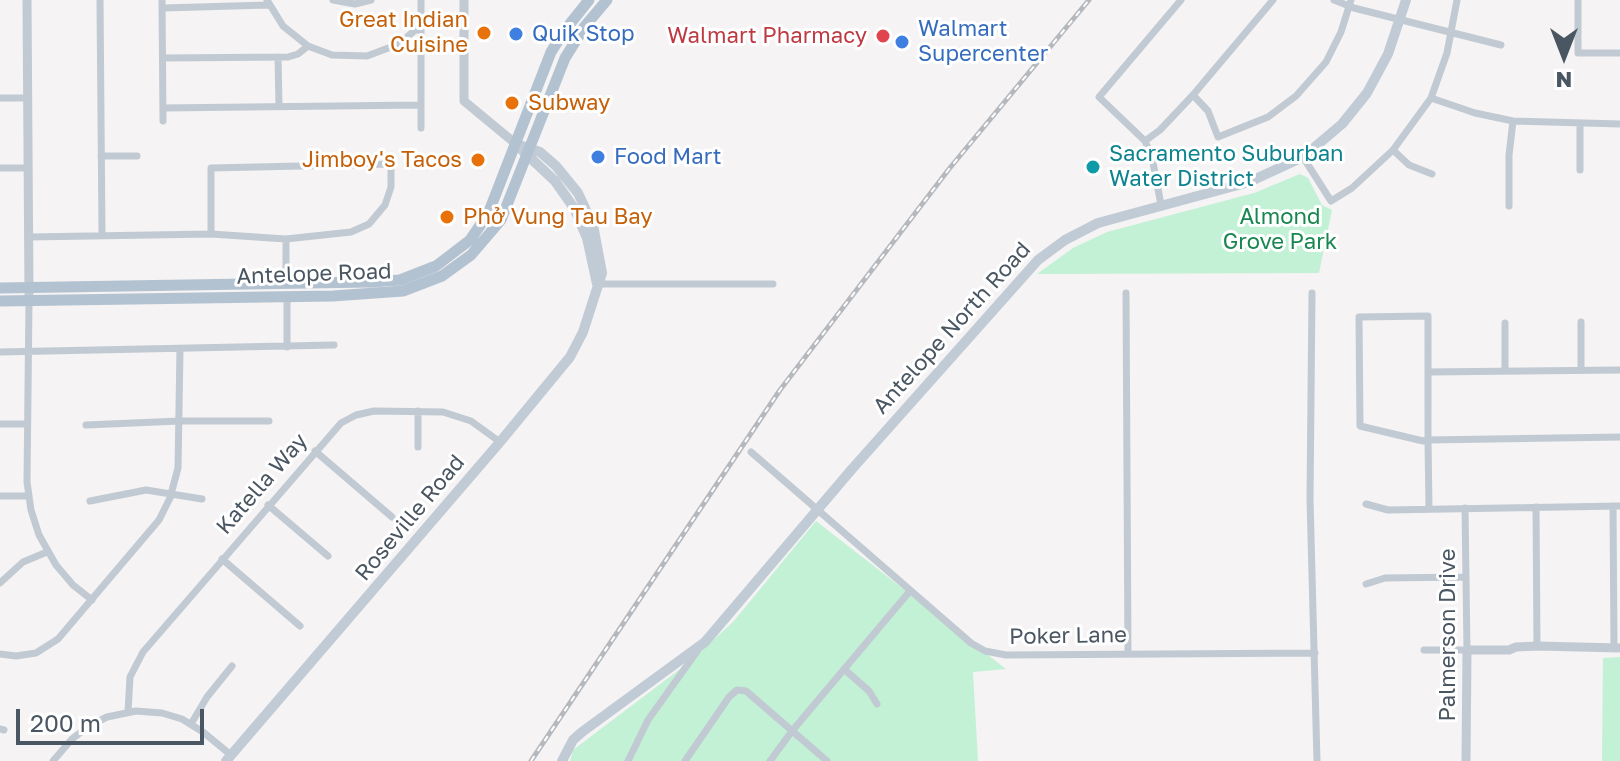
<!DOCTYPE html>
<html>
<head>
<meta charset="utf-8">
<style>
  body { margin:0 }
  #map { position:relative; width:1620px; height:761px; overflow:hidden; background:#f5f3f3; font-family:"Golos Text",sans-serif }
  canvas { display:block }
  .north { position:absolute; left:1524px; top:16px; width:80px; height:80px; -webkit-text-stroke:6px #fff; paint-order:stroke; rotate:180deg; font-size:22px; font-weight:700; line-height:32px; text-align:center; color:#4a5661 }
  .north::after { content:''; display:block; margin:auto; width:28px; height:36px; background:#4a5661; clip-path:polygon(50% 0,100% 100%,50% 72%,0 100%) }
  .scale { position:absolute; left:16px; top:709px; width:188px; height:36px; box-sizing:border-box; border:4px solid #4a5661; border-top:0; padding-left:10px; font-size:24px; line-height:28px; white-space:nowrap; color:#4a5661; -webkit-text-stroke:6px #fff; paint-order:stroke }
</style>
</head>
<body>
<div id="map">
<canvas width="1620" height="761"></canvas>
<div class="north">N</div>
<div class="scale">200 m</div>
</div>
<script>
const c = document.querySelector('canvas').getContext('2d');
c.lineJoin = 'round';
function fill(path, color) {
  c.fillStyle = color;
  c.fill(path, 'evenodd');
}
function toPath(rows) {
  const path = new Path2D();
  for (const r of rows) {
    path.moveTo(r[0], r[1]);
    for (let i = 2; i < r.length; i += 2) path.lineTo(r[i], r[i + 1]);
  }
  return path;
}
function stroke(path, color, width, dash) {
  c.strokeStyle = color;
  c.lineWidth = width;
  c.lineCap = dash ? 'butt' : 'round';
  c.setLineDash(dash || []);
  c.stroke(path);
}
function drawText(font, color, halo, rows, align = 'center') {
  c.font = font + ' "Golos Text",sans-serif';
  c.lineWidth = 6;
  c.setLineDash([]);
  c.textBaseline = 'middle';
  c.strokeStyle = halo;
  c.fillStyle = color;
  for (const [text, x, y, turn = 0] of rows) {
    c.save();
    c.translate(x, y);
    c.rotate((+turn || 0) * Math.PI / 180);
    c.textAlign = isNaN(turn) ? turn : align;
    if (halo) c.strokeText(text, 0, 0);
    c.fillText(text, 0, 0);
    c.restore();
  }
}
fill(toPath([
  [1300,174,1308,178,1322,205,1332,210,1319,273,1037,274,1073,248,1107,232,1254,193],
  [816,521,1006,669,973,672,978,761,570,761,573,750,688,663,733,622],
  [1620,657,1620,761,1602,761,1603,658]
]), '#c3f1d5');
stroke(toPath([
  [100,0,102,234],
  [162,0,163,121],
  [267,0,283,26,308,46],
  [333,0,355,4,371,0],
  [1334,0,1354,8,1501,45],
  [1578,0,1578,53,1620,53],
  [163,8,269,5],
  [278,57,279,106],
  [163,58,288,57,298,54,308,46,332,55,367,56,399,44,421,25],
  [1193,95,1208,111,1218,137,1268,117,1296,96,1326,62,1341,32,1351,0],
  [0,98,28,98],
  [1431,98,1475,113,1513,121,1620,124],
  [163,108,420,105],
  [1580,125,1580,170],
  [421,128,421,0],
  [1145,141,1160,130,1193,95,1273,0],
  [1393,150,1409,165,1432,174],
  [101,156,137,156],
  [1303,157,1331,201,1352,188,1393,150,1431,98,1447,53,1457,0],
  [0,168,28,168],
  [1161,205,1152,157,1145,141,1099,97,1181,0],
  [1509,206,1509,155,1513,121],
  [29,237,211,234,286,239,351,232,369,224,385,205,391,187,391,164,211,168,211,234],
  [286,239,286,284],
  [597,284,773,284],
  [1126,293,1128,653],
  [1312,293,1310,499,1317,761],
  [287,297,287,347],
  [29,301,27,482,31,510,39,535,56,565,73,585,92,600],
  [1581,322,1581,370],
  [1505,323,1505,371],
  [0,352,334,345],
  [1428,372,1620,370],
  [0,424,27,424],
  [86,425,180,421,269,421],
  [418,447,418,411],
  [315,451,392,517],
  [751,452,971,643,985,651,1006,655,1315,653],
  [0,496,28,496],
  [90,501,146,490,202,499],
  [1366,504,1388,510,1620,506],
  [268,505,328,556],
  [1613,506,1614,648],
  [1536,507,1537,646],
  [1429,509,1428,440,1428,316,1359,317,1360,426,1423,441,1428,440,1620,437],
  [222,559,300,626],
  [0,583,23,562,47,552],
  [1366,584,1385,578,1466,577],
  [1424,650,1467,650,1465,508],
  [0,654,16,656,36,653,58,639,159,520,170,498,178,468,180,349],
  [844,669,869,691,877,704],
  [128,712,130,677,143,652,341,423,356,415,374,411,443,412,471,421,500,442],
  [191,724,207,697,232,666],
  [0,729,4,730],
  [53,761,72,739,89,726,107,717,136,711,162,713,182,719,203,732,231,755],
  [628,761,648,720,698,650],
  [685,761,729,697,737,690,746,691,827,761],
  [770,761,792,731,910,591]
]), '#c1cad2', 7);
stroke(toPath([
  [27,0,29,294],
  [464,0,464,101,516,144],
  [1466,761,1467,650,1509,650,1516,647,1537,646,1620,648]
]), '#c1cad2', 9);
stroke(toPath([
  [522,150,555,181,574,208,587,238,597,284],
  [226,761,500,442,570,357,583,332,602,273,593,225,578,193,556,166,540,152,516,144],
  [562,761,573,740,582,732,705,642,852,469,1038,260,1065,240,1098,223,1249,182,1303,157,1342,124,1367,93,1388,54,1406,0]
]), '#c1cbd6', 10);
stroke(toPath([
  [0,288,370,282,400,280,436,266,470,240,488,214,551,52,565,30,589,0],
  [0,301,333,296,403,291,442,276,471,255,501,220,565,58,585,26,607,0]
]), '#b3c2d1', 11);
const rail = toPath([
  [531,761,780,390,949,169,1089,0]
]);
stroke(rail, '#b5b8bd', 5);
stroke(rail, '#fff', 2, [6]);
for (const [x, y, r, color] of [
  [484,33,8,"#e8710a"],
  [516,34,8,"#3f7fe0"],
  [883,36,8,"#e0444e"],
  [902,42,8,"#3f7fe0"],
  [512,103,8,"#e8710a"],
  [598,157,8,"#3f7fe0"],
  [478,160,8,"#e8710a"],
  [1093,167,8,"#0f9aa8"],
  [447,217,8,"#e8710a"]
]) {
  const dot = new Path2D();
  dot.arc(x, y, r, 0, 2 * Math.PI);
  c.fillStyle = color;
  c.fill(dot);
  stroke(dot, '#fff', 3);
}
drawText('22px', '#c56008', '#fff', [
  ["Great Indian",468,20],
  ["Cuisine",468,45],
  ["Subway",528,103,"left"],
  ["Jimboy's Tacos",462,160],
  ["Phở Vung Tau Bay",463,217,"left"]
], 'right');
drawText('22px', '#366cbe', '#fff', [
  ["Walmart",918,29],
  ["Supercenter",918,54],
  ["Quik Stop",532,34],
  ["Food Mart",614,157]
], 'left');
drawText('22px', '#be3a42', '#fff', [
  ["Walmart Pharmacy",867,36]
], 'right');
drawText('22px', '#0d838f', '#fff', [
  ["Sacramento Suburban",1109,154],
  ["Water District",1109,179]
], 'left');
drawText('22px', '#17864f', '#fff', [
  ["Almond",1280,217],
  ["Grove Park",1280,242]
]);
drawText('22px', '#4a5661', '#fff', [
  ["Antelope Road",314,274,-2],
  ["Antelope North Road",952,328,-48],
  ["Katella Way",262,484,-49],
  ["Roseville Road",410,518,-50],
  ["Palmerson Drive",1448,635,-90],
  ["Poker Lane",1068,636,-1]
]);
</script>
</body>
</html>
